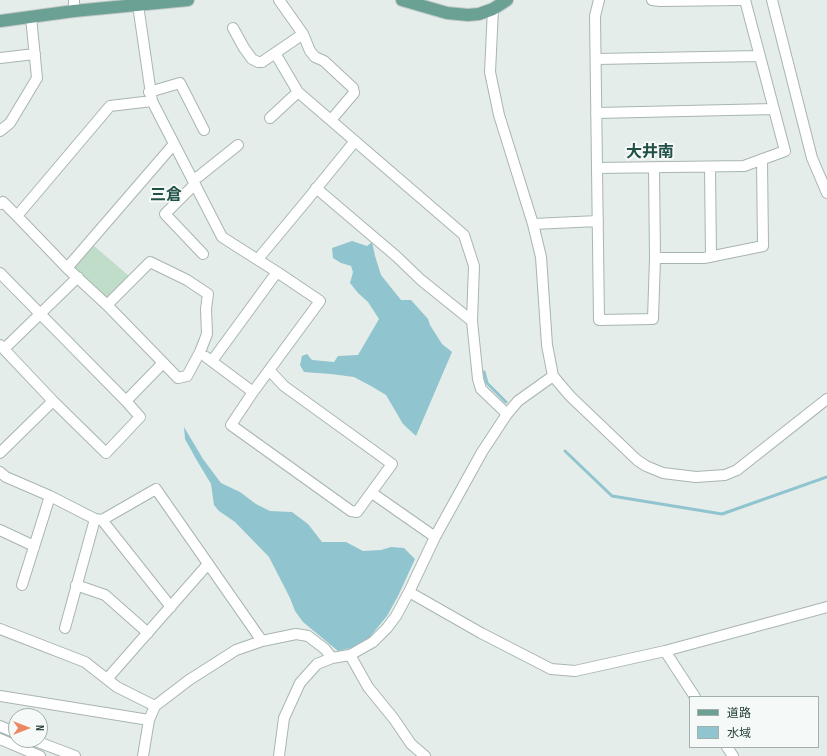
<!DOCTYPE html>
<html>
<head>
<meta charset="utf-8">
<style>
  body { margin:0 }
  #map { position:relative; width:827px; height:756px; overflow:hidden; background:#e5edea; font-family:"Sofia Sans Condensed","Noto Sans JP",sans-serif }
  canvas { display:block }
  .legend { position:absolute; left:689px; top:696px; width:130px; height:52px; box-sizing:border-box; background:#f5faf8; border:1px solid #a2afab; margin:0; padding:5px 7px; list-style:none; font-size:12px; color:#253f38 }
  .legend li { display:flex; align-items:center; gap:8px; height:20px }
  .legend b { width:20px; border:1px solid #a2afab }
  .north { position:absolute; left:8px; top:708px; width:40px; height:40px; box-sizing:border-box; background:#f5faf8; border:1px solid #a2afab; border-radius:50%; rotate:90deg; font-size:11px; font-weight:700; line-height:16px; text-align:center; color:#253f38 }
  .north::after { content:''; display:block; margin:auto; width:14px; height:18px; background:#ec8964; clip-path:polygon(50% 0,100% 100%,50% 72%,0 100%) }
</style>
</head>
<body>
<div id="map">
<canvas width="827" height="756"></canvas>
<ul class="legend">
<li><b style="height:5px;background:#6ba194"></b>道路</li>
<li><b style="height:11px;background:#90c4cf"></b>水域</li>
</ul>
<div class="north">N</div>
</div>
<script>
const c = document.querySelector('canvas').getContext('2d');
c.lineJoin = 'round';
function fill(path, color) {
  c.fillStyle = color;
  c.fill(path, 'evenodd');
}
function toPath(rows) {
  const path = new Path2D();
  for (const r of rows) {
    path.moveTo(r[0], r[1]);
    for (let i = 2; i < r.length; i += 2) path.lineTo(r[i], r[i + 1]);
  }
  return path;
}
function stroke(path, color, width, dash) {
  c.strokeStyle = color;
  c.lineWidth = width;
  c.lineCap = dash ? 'butt' : 'round';
  c.setLineDash(dash || []);
  c.stroke(path);
}
function drawText(font, color, halo, rows, align = 'center') {
  c.font = font + ' "Sofia Sans Condensed","Noto Sans JP",sans-serif';
  c.lineWidth = 4;
  c.setLineDash([]);
  c.textBaseline = 'middle';
  c.strokeStyle = halo;
  c.fillStyle = color;
  for (const [text, x, y, turn = 0] of rows) {
    c.save();
    c.translate(x, y);
    c.rotate((+turn || 0) * Math.PI / 180);
    c.textAlign = isNaN(turn) ? turn : align;
    if (halo) c.strokeText(text, 0, 0);
    c.fillText(text, 0, 0);
    c.restore();
  }
}
fill(toPath([
  [93,245,129,276,108,297,103,298,75,268,75,264]
]), '#bfddc8');
fill(toPath([
  [352,241,367,246,372,242,375,256,381,275,401,300,411,300,428,319,430,325,442,344,452,352,416,436,403,424,386,395,371,386,354,377,331,374,304,372,300,365,302,356,307,354,312,360,334,362,338,356,358,355,379,319,368,302,358,293,350,283,353,272,351,266,341,263,333,258,332,248],
  [184,427,203,459,221,483,240,492,256,504,270,511,292,512,308,524,322,542,346,542,363,551,381,550,391,547,404,548,415,559,398,596,387,616,369,638,351,648,338,651,303,622,295,611,290,598,269,557,235,522,219,511,214,505,211,484,196,459,185,439]
]), '#90c4cf');
stroke(toPath([
  [484,372,487,383,506,402],
  [565,451,612,496,722,514,827,477]
]), '#90c4cf', 3);
const minor = toPath([
  [74,0,74,11],
  [279,0,303,34,310,51,315,57,324,61,353,88,354,93,331,120],
  [599,0,595,16,599,320,653,319,655,258,654,168],
  [652,0,660,1,740,0],
  [772,0,812,158,827,193],
  [138,5,152,101,222,237,277,272,320,301,253,392,231,425,351,511,357,512,392,464,284,386,270,371],
  [493,9,490,72,499,115,533,224,541,257,547,345,553,376,570,396,637,460,646,466,663,473,696,477,725,475,737,470,827,399],
  [233,28,244,48,252,59,258,62,262,62,303,34],
  [275,53,298,92,464,235,474,266,472,321,478,379,481,389,507,414],
  [0,58,35,54],
  [596,59,760,56],
  [149,92,180,83,204,130],
  [596,113,774,109],
  [270,118,298,92],
  [0,131,10,123,37,78,31,17],
  [710,167,711,257],
  [597,168,744,166,785,151,745,0],
  [192,179,198,177,238,145],
  [195,184,165,214,203,254],
  [316,188,396,256,421,280,472,321],
  [0,204,3,202,17,216,67,268,107,305,178,378,187,376,200,352,207,334,206,309,208,294,187,280,150,262,107,305],
  [17,216,110,106,152,101],
  [533,224,598,221],
  [655,258,704,258,763,246,762,159],
  [258,259,307,200,355,141],
  [67,268,174,144],
  [0,273,126,401,140,417,106,453,53,401,0,345],
  [4,349,78,277],
  [206,357,253,392],
  [212,361,277,272],
  [126,401,163,363],
  [0,453,53,401],
  [0,472,6,477,50,496,95,519,102,520,156,489,262,641],
  [372,493,435,537],
  [102,520,171,607],
  [0,530,34,546],
  [22,585,50,496],
  [76,585,105,595,148,633],
  [409,592,481,633,551,669,575,671,665,651,827,607],
  [65,628,95,519],
  [0,629,85,662,117,687,155,706],
  [665,651,695,697],
  [350,655,368,687,394,719,411,744,425,756],
  [107,679,208,564],
  [0,696,149,720],
  [0,726,16,733],
  [0,739,40,756],
  [33,740,75,756],
  [727,747,733,756],
  [143,756,149,720,155,706,189,680,236,650,262,641,296,634,308,636,325,649,332,658],
  [279,756,284,718,300,683,317,664,332,658,350,655,373,642,387,628,396,616,409,592,435,537,482,452,507,414,518,401,553,376]
]);
const major = toPath([
  [402,0,447,13,468,15,479,14,493,9,507,0],
  [0,21,74,11,188,0]
]);
stroke(minor, '#a8b5b1', 12);
stroke(major, '#c2c9c7', 14);
stroke(minor, '#fff', 10);
stroke(major, '#6ba194', 12);
drawText('bold 16px', '#215046', '#f5faf8', [
  ["大井南",650,153],
  ["三倉",166,196]
]);
</script>
</body>
</html>
